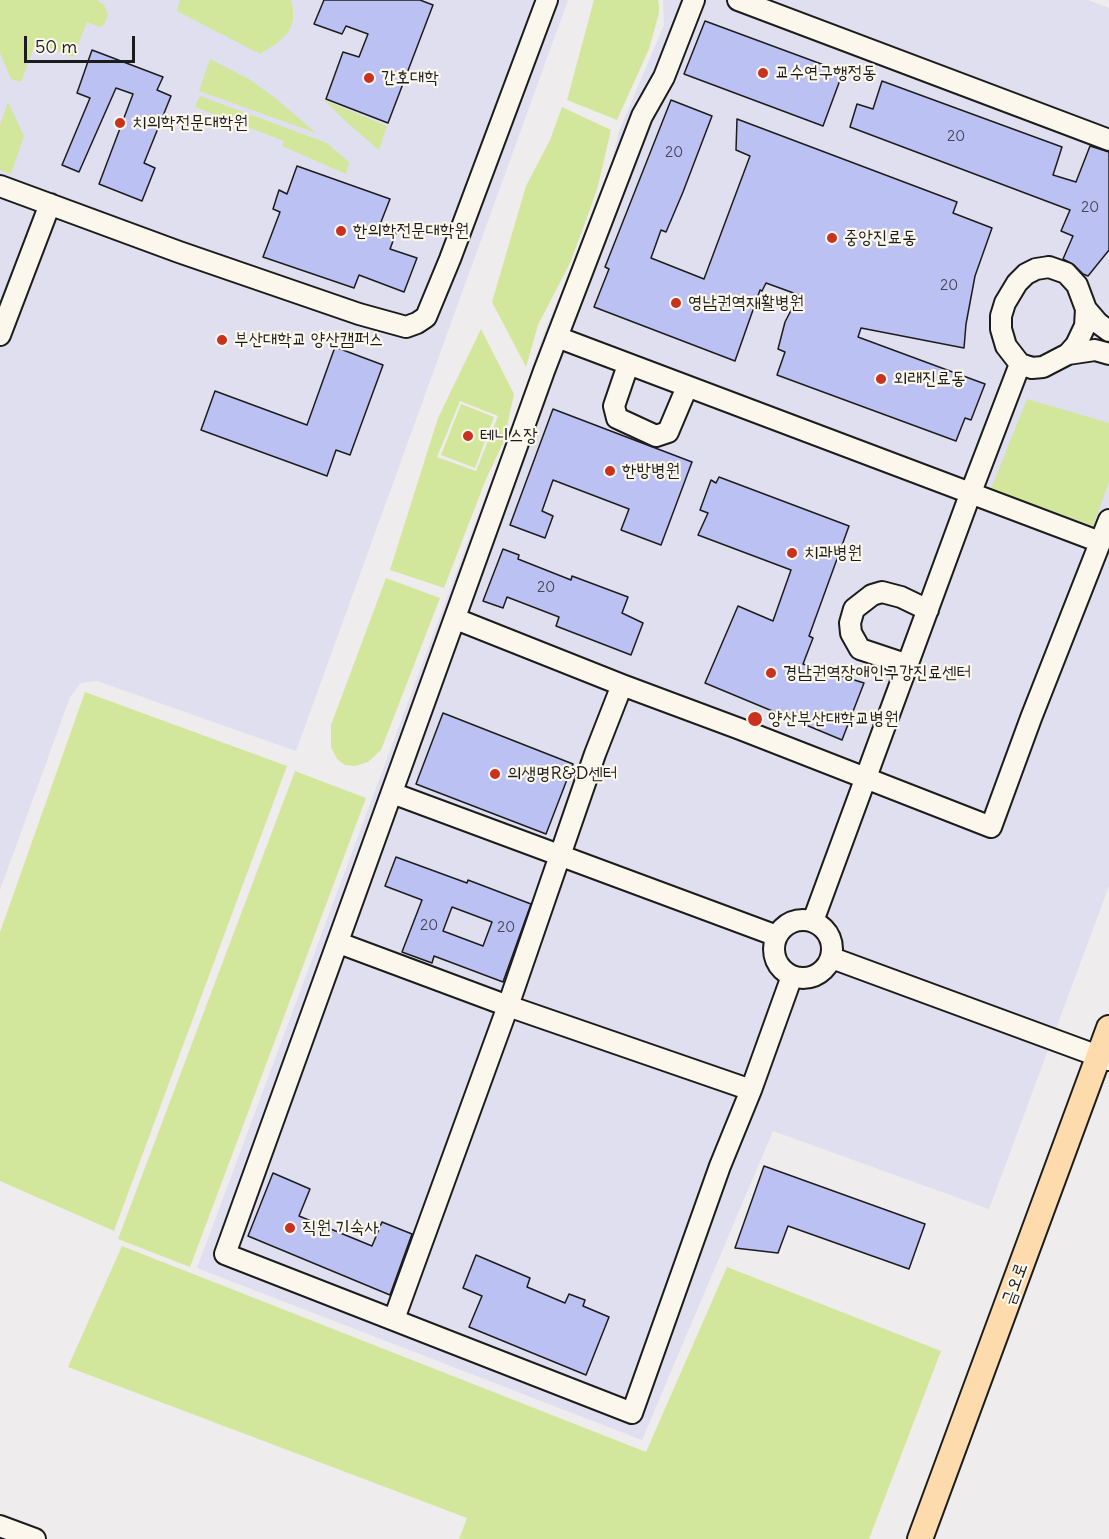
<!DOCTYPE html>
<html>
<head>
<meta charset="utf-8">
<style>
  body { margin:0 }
  #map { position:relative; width:1109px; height:1539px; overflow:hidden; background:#eeeced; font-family:Delius,sans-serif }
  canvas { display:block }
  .scale { position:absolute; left:24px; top:36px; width:111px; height:27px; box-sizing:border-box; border:3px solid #1c1c1c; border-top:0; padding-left:8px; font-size:18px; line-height:21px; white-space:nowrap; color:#1c1c1c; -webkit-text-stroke:4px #fbf7ec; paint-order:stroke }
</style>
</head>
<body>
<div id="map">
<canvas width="1109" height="1539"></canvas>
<div class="scale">50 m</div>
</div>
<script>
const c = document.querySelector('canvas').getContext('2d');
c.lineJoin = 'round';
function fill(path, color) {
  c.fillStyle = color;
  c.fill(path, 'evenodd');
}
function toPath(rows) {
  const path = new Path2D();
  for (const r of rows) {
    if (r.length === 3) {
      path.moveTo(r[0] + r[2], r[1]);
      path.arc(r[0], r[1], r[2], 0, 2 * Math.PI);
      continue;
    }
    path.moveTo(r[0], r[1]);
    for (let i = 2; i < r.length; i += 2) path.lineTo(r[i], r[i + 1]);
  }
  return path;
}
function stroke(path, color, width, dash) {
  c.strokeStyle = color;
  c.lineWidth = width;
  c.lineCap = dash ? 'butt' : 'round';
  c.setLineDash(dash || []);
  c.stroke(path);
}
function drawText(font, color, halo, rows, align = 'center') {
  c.font = font + ' Delius,"Poor Story",sans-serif';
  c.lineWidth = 4.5;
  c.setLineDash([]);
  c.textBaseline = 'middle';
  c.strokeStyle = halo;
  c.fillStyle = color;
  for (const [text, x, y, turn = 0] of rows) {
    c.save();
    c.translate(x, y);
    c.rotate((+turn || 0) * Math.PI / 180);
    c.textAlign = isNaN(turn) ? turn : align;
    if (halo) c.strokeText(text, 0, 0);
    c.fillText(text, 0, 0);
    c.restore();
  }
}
fill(toPath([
  [0,0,568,0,296,751,97,681,81,683,70,697,0,890],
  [663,0,1088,0,1109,8,1109,886,989,1209,773,1131,642,1440,197,1268,464,552,493,476,503,456,541,341,557,302,586,242,608,179,619,131,664,25]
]), '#dfdfef');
fill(toPath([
  [0,0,97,0,104,5,108,14,104,25,99,27,87,22,73,57,36,42,21,82,11,79,0,53],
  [180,0,291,0,293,8,293,21,288,33,276,44,260,54,177,11],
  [594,0,658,0,659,4,659,13,649,49,617,120,567,100],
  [210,59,249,79,274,97,316,133,199,91],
  [200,96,327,143,349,162,346,174,282,146,284,141,195,107],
  [324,100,387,126,379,150,344,120],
  [8,102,24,136,11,174,0,170,0,125],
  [562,107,611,130,598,186,588,215,570,263,538,325,526,367,492,302,526,186,550,140],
  [481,329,514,394,504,441,486,479,444,588,390,570,438,418],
  [460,401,498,416,476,471,437,457],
  [1027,399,1109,423,1109,482,1093,526,991,489],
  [461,404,494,417,475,468,441,455],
  [386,578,440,598,381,750,368,762,355,766,345,765,337,759,331,747,331,725],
  [85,692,287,766,114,1231,0,1181,0,932],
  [295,771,366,798,190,1267,118,1239],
  [122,1246,646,1452,727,1267,941,1351,869,1539,459,1539,467,1518,68,1367]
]), '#d3e79c');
const building = toPath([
  [324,0,420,0,433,5,388,123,326,99,343,52,359,57,368,34,346,26,342,34,314,24,324,0],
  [705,21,843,72,823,126,684,74,705,21],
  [92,50,163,77,157,90,171,96,144,163,155,168,142,201,99,184,133,94,116,88,79,172,62,165,90,98,77,93,92,50],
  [882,81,1062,147,1053,175,1076,182,1090,146,1109,152,1109,250,1088,276,1083,274,1074,265,1063,259,1073,236,1061,231,1070,210,850,127,857,104,873,109,882,81],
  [671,100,712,116,683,192,666,232,661,230,651,258,704,279,750,156,736,150,737,119,957,202,953,213,992,228,975,276,966,324,964,348,861,328,858,337,985,384,971,420,965,418,956,441,777,375,785,352,778,349,785,322,799,295,766,283,762,291,760,290,735,361,594,307,609,269,605,267,671,100],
  [297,166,390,199,379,227,396,233,390,249,417,258,404,292,359,275,354,288,263,257,280,212,273,209,279,190,287,194,297,166],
  [335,347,383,365,350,455,336,450,327,476,201,430,215,391,307,425,335,347],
  [553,409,692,462,661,545,621,530,629,509,553,480,542,511,553,516,545,538,510,525,553,409],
  [719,477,849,526,809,636,813,638,803,664,864,683,842,740,705,683,738,606,773,621,791,570,698,535,708,513,700,510,711,480,716,483,719,477],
  [503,549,519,555,518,559,571,580,572,576,628,597,622,613,643,623,631,655,556,626,559,617,507,597,503,608,483,601,503,549],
  [443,713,573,764,546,834,416,784,443,713],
  [396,857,467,883,468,880,531,904,503,982,434,956,432,963,402,952,422,900,385,886,396,857],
  [452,907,492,922,483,946,443,931,452,907],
  [764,1166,925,1224,909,1269,788,1226,778,1253,735,1248,764,1166],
  [273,1173,310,1189,299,1216,372,1246,382,1222,412,1234,390,1295,248,1236,273,1173],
  [476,1255,530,1278,527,1287,565,1303,569,1294,585,1300,583,1306,609,1317,586,1375,469,1327,482,1296,463,1288,476,1255]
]);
fill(building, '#bbc1f3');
stroke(building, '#1c1c1c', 1.5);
const minor = toPath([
  [694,0,664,77,642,116,544,371,225,1254,632,1413,720,1166,751,1090,792,976],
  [738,0,1109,140],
  [0,186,179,252,359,314,406,327,417,323,426,317,450,259,547,0],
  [1049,267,1066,273,1077,285,1086,309,1085,326,1076,345,1068,354,1043,367,1032,368,1020,364,1006,346,1001,329,1001,316,1005,303,1017,283,1026,274,1036,269,1049,267],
  [1086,309,1098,323,1109,331],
  [0,335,50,204],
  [557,337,1100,542],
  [1068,354,1095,350,1109,354],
  [628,365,614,406,617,418,656,436,668,432,687,387],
  [456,619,622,685,740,729,991,827,1031,718,1109,520],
  [908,665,860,649,851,633,850,623,854,609,872,595,882,592,901,597,928,610],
  [392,793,777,936],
  [803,949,29],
  [813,921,971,492,1020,364],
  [339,943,508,1006,751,1090],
  [832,958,1109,1060],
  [394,1319,508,1006,595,754,622,685],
  [0,1526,35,1539]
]);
const major = toPath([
  [920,1539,1109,1028]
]);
stroke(minor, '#1c1c1c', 24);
stroke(major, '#1c1c1c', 28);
stroke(minor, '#fbf7ec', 20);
stroke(major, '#fedbac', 24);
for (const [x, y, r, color] of [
  [763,73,6,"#c8321e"],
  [369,78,6,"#c8321e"],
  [120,123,6,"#c8321e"],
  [341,231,6,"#c8321e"],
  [832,238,6,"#c8321e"],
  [676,303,6,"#c8321e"],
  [222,340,6,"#c8321e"],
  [881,379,6,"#c8321e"],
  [468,436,6,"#c8321e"],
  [610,471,6,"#c8321e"],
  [792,553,6,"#c8321e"],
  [771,673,6,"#c8321e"],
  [755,719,8,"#c8321e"],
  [495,774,6,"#c8321e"],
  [290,1228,6,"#c8321e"]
]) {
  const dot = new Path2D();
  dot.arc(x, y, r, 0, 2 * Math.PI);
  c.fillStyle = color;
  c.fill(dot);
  stroke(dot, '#fbf7ec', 2);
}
drawText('15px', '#444552', null, [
  ["20",956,137],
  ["20",674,153],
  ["20",1090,208],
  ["20",949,286],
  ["20",546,588],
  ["20",429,926],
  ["20",506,928]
]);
drawText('18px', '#1c1c1c', '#fbf7ec', [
  ["교수연구행정동",775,73],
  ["간호대학",381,78],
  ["치의학전문대학원",132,123],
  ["한의학전문대학원",353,231],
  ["중앙진료동",844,238],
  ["영남권역재활병원",688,303],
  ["부산대학교 양산캠퍼스",234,340],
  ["외래진료동",893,379],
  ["테니스장",480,436],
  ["한방병원",622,471],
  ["치과병원",804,553],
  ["경남권역장애인구강진료센터",783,673],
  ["양산부산대학교병원",768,719],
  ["의생명R&D센터",507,774],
  ["직원 기숙사",302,1228]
], 'left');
drawText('18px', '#1c1c1c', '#fbf7ec', [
  ["금오로",1015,1284,-70]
]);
</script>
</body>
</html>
